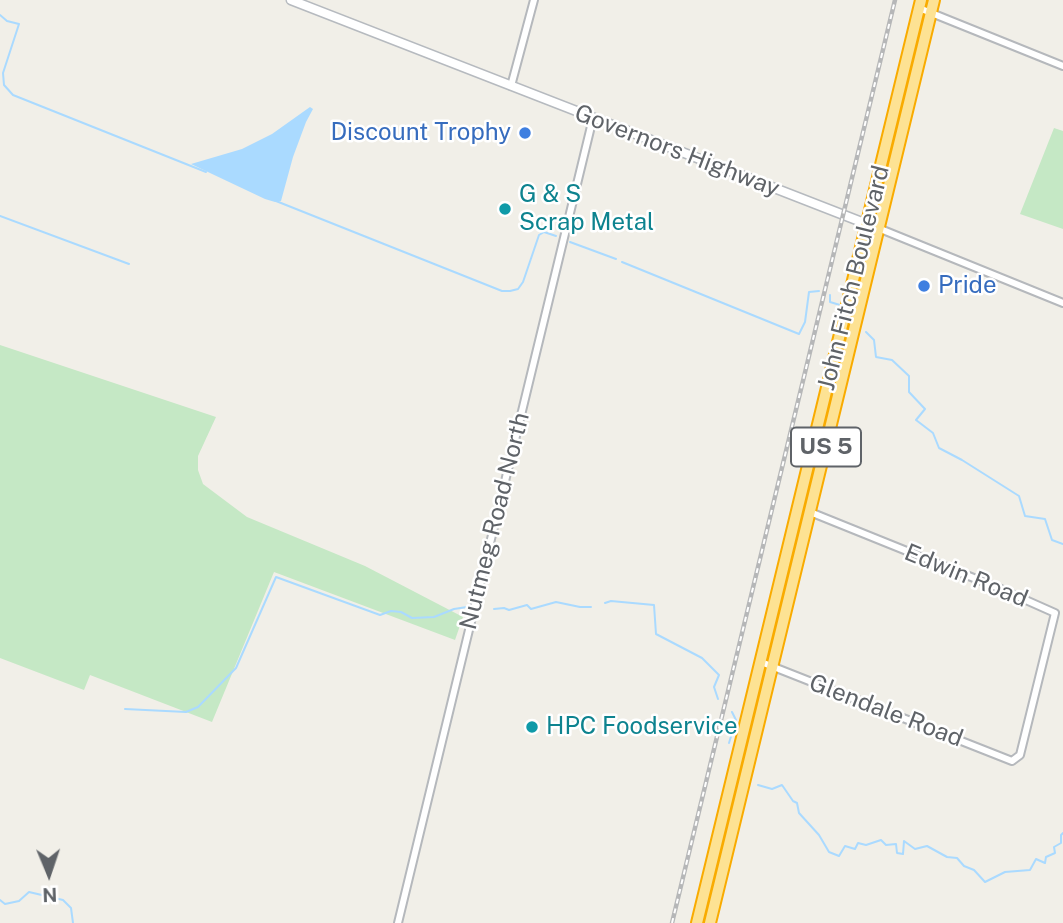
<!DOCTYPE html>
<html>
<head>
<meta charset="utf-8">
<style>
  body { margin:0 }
  #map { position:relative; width:1063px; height:923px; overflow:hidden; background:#f1efe8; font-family:"Public Sans",sans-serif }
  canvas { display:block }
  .north { position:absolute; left:14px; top:839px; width:70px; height:70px; -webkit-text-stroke:5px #fff; paint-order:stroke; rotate:178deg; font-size:19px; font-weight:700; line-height:28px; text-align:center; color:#5f6368 }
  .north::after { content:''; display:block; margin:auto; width:24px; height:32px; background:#5f6368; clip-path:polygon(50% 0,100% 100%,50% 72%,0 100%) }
</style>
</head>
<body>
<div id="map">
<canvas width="1063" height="923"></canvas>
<div class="north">N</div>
</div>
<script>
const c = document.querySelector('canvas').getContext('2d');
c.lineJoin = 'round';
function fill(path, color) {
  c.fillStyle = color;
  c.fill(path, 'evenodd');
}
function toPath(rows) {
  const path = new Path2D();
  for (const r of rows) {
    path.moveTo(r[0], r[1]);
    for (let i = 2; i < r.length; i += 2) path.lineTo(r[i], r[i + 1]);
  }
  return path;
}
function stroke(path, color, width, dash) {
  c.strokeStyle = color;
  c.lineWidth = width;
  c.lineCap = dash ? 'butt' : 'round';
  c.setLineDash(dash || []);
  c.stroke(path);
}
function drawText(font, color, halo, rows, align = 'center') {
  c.font = font + ' "Public Sans",sans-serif';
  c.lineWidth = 5;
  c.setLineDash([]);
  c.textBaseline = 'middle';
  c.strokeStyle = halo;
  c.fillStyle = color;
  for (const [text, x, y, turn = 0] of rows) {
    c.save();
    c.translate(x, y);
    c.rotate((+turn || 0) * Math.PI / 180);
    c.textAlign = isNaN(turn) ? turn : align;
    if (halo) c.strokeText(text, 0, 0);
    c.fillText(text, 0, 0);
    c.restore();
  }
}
fill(toPath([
  [1054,128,1063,131,1063,229,1020,214],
  [0,345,216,417,198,456,198,470,203,484,247,517,365,566,463,617,455,640,274,572,212,722,90,675,84,690,0,658]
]), '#c5e8c5');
fill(toPath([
  [310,107,313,109,306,122,293,157,281,201,275,202,265,199,191,164,242,149,272,134]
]), '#aadaff');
stroke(toPath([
  [0,15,7,21,19,24,3,73,4,85,13,95,206,172],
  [276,201,502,291,510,291,518,289,523,282,539,235,544,232,556,236],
  [0,216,129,264],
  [570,242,616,259],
  [622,262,799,334,805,322,809,292,819,291],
  [830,295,830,302,840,305],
  [866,332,874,340,876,357,892,360,909,376,909,392,925,409,916,420,933,433,939,448,962,460,1019,496,1025,516,1045,519,1052,540,1063,544],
  [605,603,611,601,654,605,656,634,702,658,719,675,714,687,718,699],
  [494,609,504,608,509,610,527,605,531,609,556,602,580,607,591,607],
  [125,709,186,712,198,707,236,668,276,577,380,615,391,611,401,612,412,618,434,617,454,609,467,607],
  [729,743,736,720,732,712],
  [758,785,772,789,782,785,793,801,797,803,799,813,819,835,829,852,839,856,845,846,855,849,858,843,866,845,881,840,886,845,896,844,897,853,903,854,904,841,915,849,927,846,947,857,957,858,964,866,974,870,985,882,1005,872,1030,870,1036,859,1045,863,1046,857,1055,853,1054,847,1061,843,1061,835,1063,833],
  [0,900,5,904,19,901,29,892,63,900,71,908,73,923]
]), '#aadaff', 2);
const street = toPath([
  [919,8,1063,66],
  [511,86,534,0],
  [878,228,1063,303],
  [761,662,1012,761,1020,755,1055,613,1001,589,810,512],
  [398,923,593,118]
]);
const secondary = toPath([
  [291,0,872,226]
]);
const highway = toPath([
  [697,923,921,0],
  [710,923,934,0]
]);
stroke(street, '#b5b8bc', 10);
stroke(secondary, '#b6babf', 11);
stroke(highway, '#f9ab00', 14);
stroke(street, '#fff', 6);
stroke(secondary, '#fff', 8);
stroke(highway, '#fde293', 10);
const rail = toPath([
  [672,923,895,0]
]);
stroke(rail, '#b6b7b8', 4.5);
stroke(rail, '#fff', 2, [5]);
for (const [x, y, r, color] of [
  [525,133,7,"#3f7fe0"],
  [505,209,7,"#0f9aa8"],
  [924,286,7,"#3f7fe0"],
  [532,727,7,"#0f9aa8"]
]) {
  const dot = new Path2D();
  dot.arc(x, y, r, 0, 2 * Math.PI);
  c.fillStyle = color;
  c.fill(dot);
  stroke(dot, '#fff', 2.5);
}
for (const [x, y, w] of [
  [826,447,70]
]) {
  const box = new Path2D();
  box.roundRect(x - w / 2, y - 19.5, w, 39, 5);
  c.fillStyle = '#fff';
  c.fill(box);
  stroke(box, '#5f6368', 2);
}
drawText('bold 23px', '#5f6368', null, [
  ["US 5",826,447]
]);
drawText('24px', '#366cbe', '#fff', [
  ["Discount Trophy",511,133],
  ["Pride",938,286,"left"]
], 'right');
drawText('24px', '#5f6368', '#fff', [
  ["Governors Highway",677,151,21],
  ["John Fitch Boulevard",854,278,-76],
  ["Nutmeg Road North",495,521,-76],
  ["Edwin Road",966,576,22],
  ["Glendale Road",886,711,21]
]);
drawText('24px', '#0d838f', '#fff', [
  ["G & S",519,195],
  ["Scrap Metal",519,223],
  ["HPC Foodservice",546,727]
], 'left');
</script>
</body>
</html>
